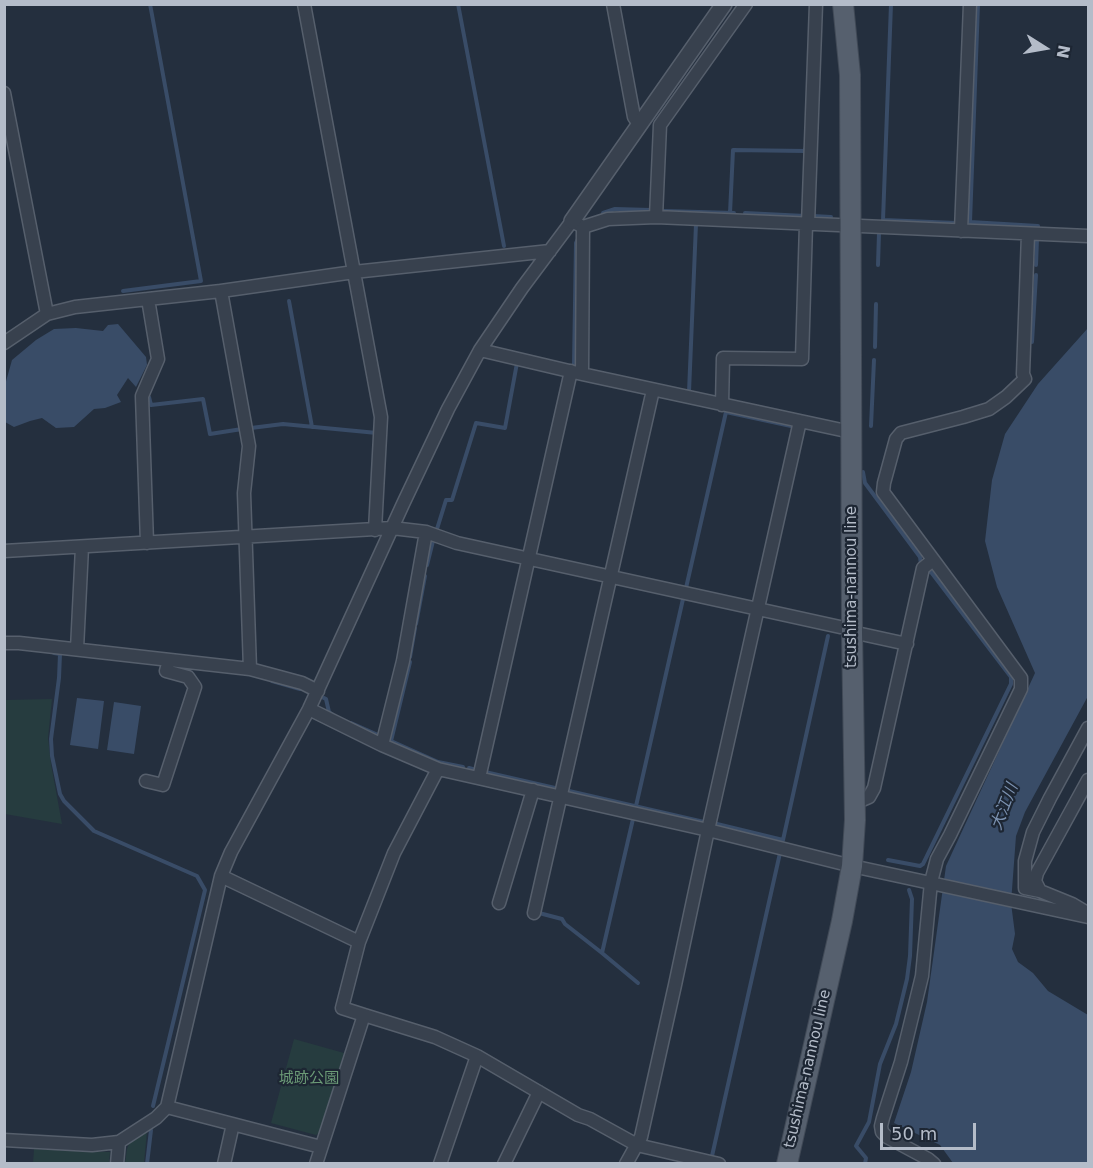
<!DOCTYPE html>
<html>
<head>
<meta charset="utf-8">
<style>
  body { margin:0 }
  #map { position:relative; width:1093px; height:1168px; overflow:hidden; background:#242f3e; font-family:"DejaVu Sans",sans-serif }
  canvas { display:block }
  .frame { position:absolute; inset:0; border:6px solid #b4bcc9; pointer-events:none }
  .north { position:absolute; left:1015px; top:18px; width:60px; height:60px; -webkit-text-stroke:4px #1d2633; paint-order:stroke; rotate:101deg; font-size:16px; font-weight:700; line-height:24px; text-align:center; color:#b4bcc9 }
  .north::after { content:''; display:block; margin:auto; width:21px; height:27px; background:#b4bcc9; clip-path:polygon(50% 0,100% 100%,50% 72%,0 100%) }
  .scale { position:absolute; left:880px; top:1123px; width:96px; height:27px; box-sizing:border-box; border:3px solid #b4bcc9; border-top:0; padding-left:8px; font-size:18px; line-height:21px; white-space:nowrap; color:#b4bcc9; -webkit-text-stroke:4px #1d2633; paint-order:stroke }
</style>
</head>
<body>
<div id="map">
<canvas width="1093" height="1168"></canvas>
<div class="frame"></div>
<div class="north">N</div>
<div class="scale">50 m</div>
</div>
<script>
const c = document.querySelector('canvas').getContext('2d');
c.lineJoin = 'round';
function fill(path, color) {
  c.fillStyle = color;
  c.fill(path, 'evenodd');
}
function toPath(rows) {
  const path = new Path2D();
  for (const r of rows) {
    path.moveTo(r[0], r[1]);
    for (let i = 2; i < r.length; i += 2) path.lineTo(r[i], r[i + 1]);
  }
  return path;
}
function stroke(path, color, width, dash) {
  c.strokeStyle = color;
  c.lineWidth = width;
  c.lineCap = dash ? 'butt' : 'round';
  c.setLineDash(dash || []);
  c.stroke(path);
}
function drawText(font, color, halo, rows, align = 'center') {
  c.font = font + ' "DejaVu Sans","Noto Sans JP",sans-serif';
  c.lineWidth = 4.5;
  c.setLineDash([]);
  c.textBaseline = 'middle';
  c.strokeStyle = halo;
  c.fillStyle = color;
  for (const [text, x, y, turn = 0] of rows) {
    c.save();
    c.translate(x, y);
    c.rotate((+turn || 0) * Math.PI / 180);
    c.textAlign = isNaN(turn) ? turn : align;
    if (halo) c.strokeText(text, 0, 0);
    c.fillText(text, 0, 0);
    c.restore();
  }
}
fill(toPath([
  [52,699,48,738,51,764,62,824,5,814,5,700],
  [294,1039,344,1053,320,1132,316,1135,271,1123],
  [147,1131,144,1163,125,1164,127,1149,130,1141],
  [34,1149,110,1152,109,1163,33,1163]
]), '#263c3f');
fill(toPath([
  [118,324,146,357,147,365,136,387,128,378,117,395,121,402,105,408,94,409,74,427,56,428,42,418,30,421,14,427,5,422,5,385,12,360,36,340,54,329,76,328,103,331,108,325],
  [1088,328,1088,696,1025,812,1016,836,1011,903,1015,934,1012,949,1018,962,1033,973,1048,991,1088,1015,1088,1163,953,1163,940,1145,894,1123,911,1072,927,1002,946,866,1035,673,997,587,985,541,992,480,1005,434,1038,384],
  [77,698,104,701,98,749,70,745],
  [114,702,141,706,134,754,107,750]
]), '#394c67');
stroke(toPath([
  [458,4,504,246],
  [891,4,883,220,956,223],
  [978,4,970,222,1038,226,1038,229],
  [664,211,734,213],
  [603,213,615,209,651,210],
  [730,213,733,150,805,151,805,149],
  [745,213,805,216],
  [813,216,831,217],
  [878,265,879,233],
  [1036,265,1037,239],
  [123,291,201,281,150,4],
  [289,301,312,427],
  [1032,342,1036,275],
  [875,347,876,304],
  [574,365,576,243,578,239],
  [689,392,696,224],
  [149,397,151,405,203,399,210,434,242,429],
  [871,426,874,360],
  [251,428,283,424,377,433],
  [863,472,865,483,920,557,921,564],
  [437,529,446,500,452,500,476,423,505,428,517,363,520,364],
  [427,565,433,541],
  [686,588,726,412,791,426],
  [416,624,425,576],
  [54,653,60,654,59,678,51,739,52,756,60,794,64,801,94,831,197,876,205,890,153,1106],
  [410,657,415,628],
  [272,681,300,689],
  [322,697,326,699,329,712,333,715],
  [351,723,378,735],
  [391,741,410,662],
  [391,741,438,762,463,767],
  [469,768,476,770],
  [485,772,555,788],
  [569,791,704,822],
  [636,806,683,599],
  [633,819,602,953,638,983],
  [717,824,783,840,828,636],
  [888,860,920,866,923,864,1011,684,1011,677,931,572,927,571],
  [539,913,562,919,565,924,602,953],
  [712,1156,780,853],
  [147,1164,151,1130],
  [865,1164,866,1158,856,1146,869,1122,880,1064,896,1024,907,979,910,956,912,899,909,890]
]), '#394c67', 4);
const minor = toPath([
  [304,4,381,417,375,530],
  [613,4,634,117,639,124],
  [4,93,47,314],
  [656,217,660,125,746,4],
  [808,224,816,4],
  [583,227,608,219,656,217,1088,236],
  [961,231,970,4],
  [221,291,249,446,244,493,250,669],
  [4,343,47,314,75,307,221,291,354,272,550,251],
  [480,350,582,374,851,432],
  [722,405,723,358,802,359,806,224],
  [147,543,142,396,158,359,148,299],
  [4,551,392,528,426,532,457,543,840,627,852,627],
  [852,632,907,644],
  [4,643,19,643,250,669,302,683,318,691],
  [77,649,82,547],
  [309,709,382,745,438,769,708,830,852,866,1088,917],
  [382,745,403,661,426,532],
  [479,778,571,371],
  [146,781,163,785,195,687,188,677,166,671,169,660],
  [855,803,869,797,874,788,923,568,933,560],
  [221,876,359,942,342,1008,364,1015],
  [1040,891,1025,888,1025,861,1033,832,1050,798,1088,728],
  [499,903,533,790],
  [534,913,653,390],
  [1087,913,1072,904,1040,891,1035,881,1037,873,1088,780],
  [359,942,394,853,438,769],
  [167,1107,321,1147],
  [4,1140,92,1145,119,1142,156,1118,167,1107,221,876,231,852,309,709,403,504,448,409,480,350,522,288,572,221,583,227,582,374],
  [117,1164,119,1142],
  [224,1164,233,1124],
  [316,1164,364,1015,435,1037,477,1056,578,1115,590,1119,637,1145,719,1164],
  [440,1164,477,1056],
  [504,1164,539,1092],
  [626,1164,641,1137,675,985,708,830,800,421],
  [934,1164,928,1159,887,1137,882,1132,881,1126,883,1118,901,1062,922,976,931,882,937,859,950,835,1021,689,1021,678,883,492,884,483,896,439,901,433,963,417,989,409,1006,397,1025,379,1023,374,1028,234]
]);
const tertiary = toPath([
  [572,221,724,4]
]);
const primary = toPath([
  [787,1164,842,921,852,866,855,820,852,632,850,75,843,4]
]);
stroke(minor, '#565f6c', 15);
stroke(tertiary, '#565f6c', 18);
stroke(primary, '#414a57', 22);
stroke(minor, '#38414e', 12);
stroke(tertiary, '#38414e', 15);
stroke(primary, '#56606e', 20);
drawText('15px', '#b4bcc9', '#1d2633', [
  ["tsushima-nannou line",852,587,-90],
  ["tsushima-nannou line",808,1069,-77]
]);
drawText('15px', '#6b9a76', '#1d2633', [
  ["城跡公園",309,1079]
]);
drawText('italic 16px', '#7c92b1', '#1d2633', [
  ["大江川",1005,807,-69]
]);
</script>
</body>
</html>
